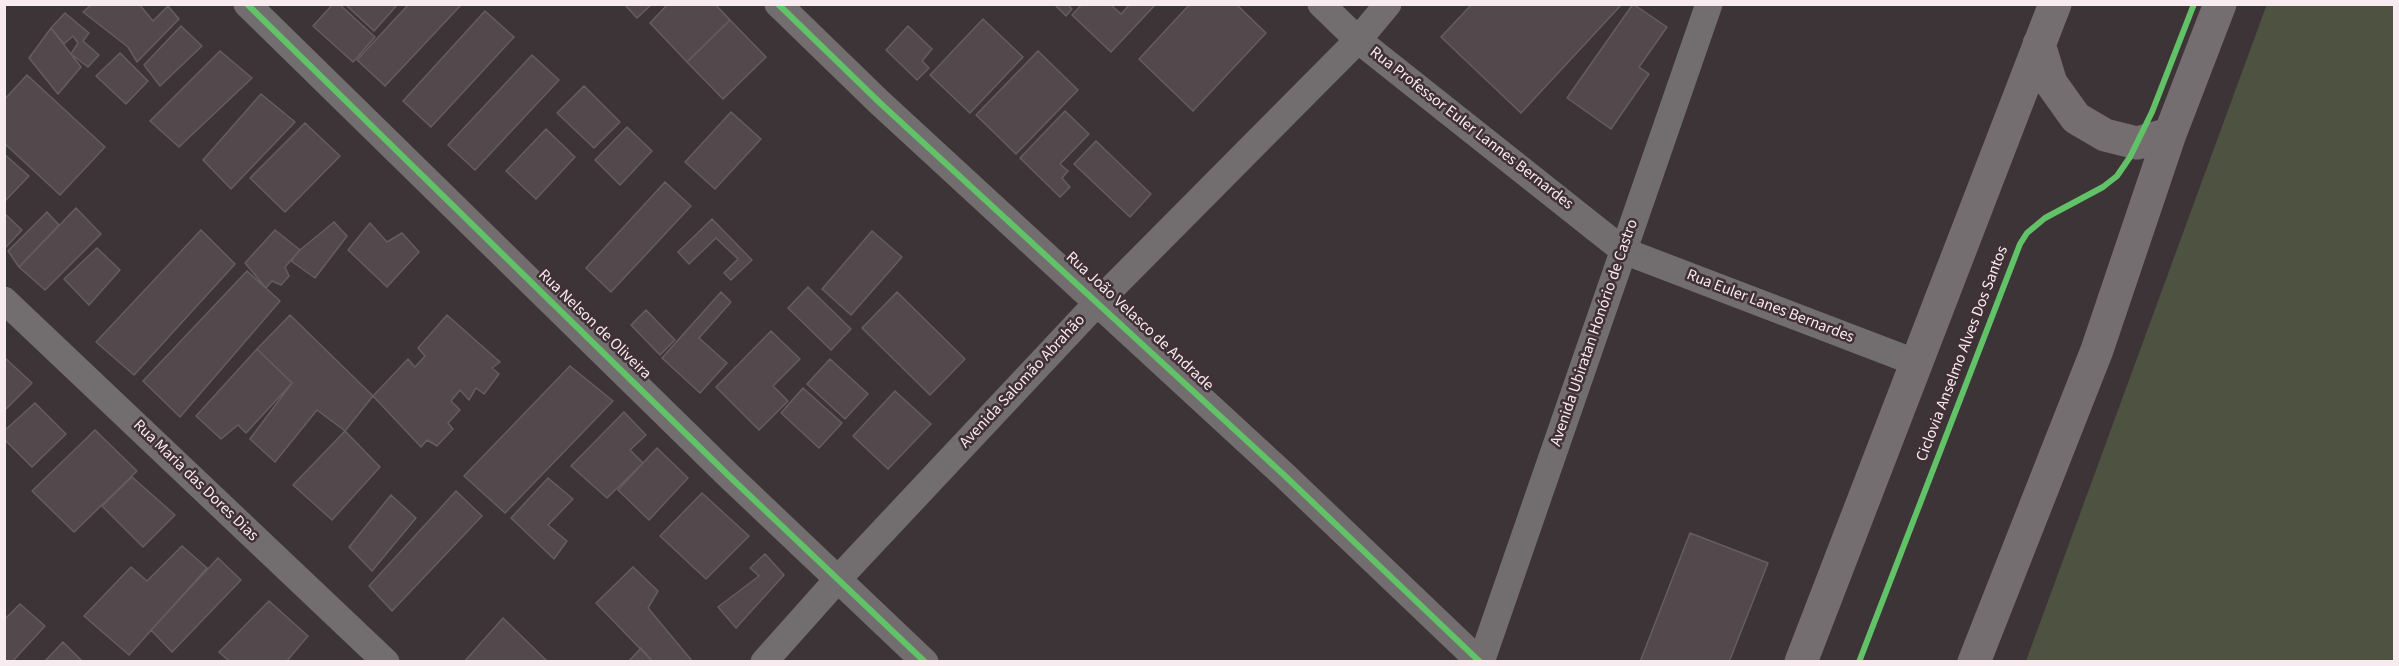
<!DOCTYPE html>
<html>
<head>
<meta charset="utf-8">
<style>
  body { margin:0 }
  #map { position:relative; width:2399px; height:666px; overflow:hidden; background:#3d3437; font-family:"Source Sans 3",sans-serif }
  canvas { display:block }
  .frame { position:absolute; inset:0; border:6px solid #f7ebef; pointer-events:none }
</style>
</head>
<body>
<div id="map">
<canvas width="2399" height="666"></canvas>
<div class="frame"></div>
</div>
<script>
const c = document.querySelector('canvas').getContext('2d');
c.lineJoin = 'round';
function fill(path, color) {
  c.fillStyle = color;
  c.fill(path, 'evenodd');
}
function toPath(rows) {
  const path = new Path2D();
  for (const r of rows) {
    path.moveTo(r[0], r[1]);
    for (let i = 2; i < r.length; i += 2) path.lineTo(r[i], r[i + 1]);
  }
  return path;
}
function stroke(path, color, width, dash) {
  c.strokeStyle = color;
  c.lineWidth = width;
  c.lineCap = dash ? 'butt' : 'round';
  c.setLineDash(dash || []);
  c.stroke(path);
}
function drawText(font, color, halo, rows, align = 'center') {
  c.font = font + ' "Source Sans 3",sans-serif';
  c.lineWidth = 5;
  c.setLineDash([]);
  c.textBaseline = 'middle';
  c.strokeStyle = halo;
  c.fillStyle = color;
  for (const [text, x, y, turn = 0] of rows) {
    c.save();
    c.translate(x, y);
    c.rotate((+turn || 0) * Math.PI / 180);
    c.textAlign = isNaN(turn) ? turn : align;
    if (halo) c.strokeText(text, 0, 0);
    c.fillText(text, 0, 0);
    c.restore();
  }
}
fill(toPath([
  [2267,4,2394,5,2394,661,2026,661]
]), '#4d5340');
const building = toPath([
  [92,4,139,4,153,21,168,6,179,19,137,62,128,47,83,12,92,4],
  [333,4,339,4,375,37,353,62,313,26,333,4],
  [345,4,398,4,374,31,345,4],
  [409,4,462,4,385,86,357,60,409,4],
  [624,4,652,4,637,18,624,4],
  [668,4,715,4,730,20,687,62,650,23,668,4],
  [1054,4,1067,4,1072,9,1066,16,1054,4],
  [1082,4,1110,4,1121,14,1130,4,1156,4,1111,52,1072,15,1082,4],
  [1190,4,1236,4,1266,33,1193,111,1139,59,1190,4],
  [1472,4,1622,4,1521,113,1441,37,1472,4],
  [1633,4,1667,27,1639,67,1649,74,1611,129,1567,98,1633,4],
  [485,11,514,37,431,127,403,101,485,11],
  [65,13,89,33,83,41,99,55,88,67,71,54,78,43,73,36,64,44,51,28,65,13],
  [983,19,1023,57,970,113,930,75,983,19],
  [730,20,766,57,723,99,687,62,730,20],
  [181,26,202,46,160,86,144,65,181,26],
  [908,26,932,49,922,61,929,68,917,80,886,50,908,26],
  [51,28,81,67,58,94,29,58,51,28],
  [220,51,252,78,179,147,150,121,220,51],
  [1038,51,1078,90,1016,154,976,115,1038,51],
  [120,53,148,81,126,104,96,76,120,53],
  [532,55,559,80,475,170,448,145,532,55],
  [27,75,105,147,60,195,4,143,4,100,27,75],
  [584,86,620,122,594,148,557,113,584,86],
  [261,94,295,122,231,189,203,160,261,94],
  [1065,111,1089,134,1060,164,1068,171,1062,178,1070,187,1060,197,1020,158,1065,111],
  [731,112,761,139,715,189,685,162,731,112],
  [305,123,340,156,285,212,250,178,305,123],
  [627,127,652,151,620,185,595,160,627,127],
  [546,129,575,157,536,199,506,171,546,129],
  [1096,141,1151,194,1130,217,1074,164,1096,141],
  [4,154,29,176,4,202,4,154],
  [665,182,691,206,611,292,586,268,665,182],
  [76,208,101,234,45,290,19,267,76,208],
  [47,212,59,225,19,267,8,251,47,212],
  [4,213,22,230,4,249,4,213],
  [712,219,752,260,731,280,724,273,738,259,716,238,689,264,678,252,712,219],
  [334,222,347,236,315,278,291,261,300,250,334,222],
  [370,223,387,242,402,233,419,252,387,287,348,250,370,223],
  [201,230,235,264,134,375,96,342,201,230],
  [275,230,300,250,285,267,289,276,281,285,272,281,266,288,245,263,275,230],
  [872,231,902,257,851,315,822,289,872,231],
  [97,248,120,270,89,305,64,279,97,248],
  [247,271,280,301,180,417,143,381,247,271],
  [808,287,851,329,831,350,788,308,808,287],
  [721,292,731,302,699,338,727,363,700,393,662,358,721,292],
  [897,292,965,359,930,395,862,328,897,292],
  [646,310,675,340,660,355,631,325,646,310],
  [290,315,373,396,345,431,317,410,275,462,250,439,292,383,257,349,290,315],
  [447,315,500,362,492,368,499,374,484,394,476,388,469,400,460,390,451,401,460,410,448,423,453,429,437,446,427,440,421,447,373,396,408,359,415,367,425,356,418,348,447,315],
  [771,331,800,359,773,386,788,401,759,430,716,387,771,331],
  [257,349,292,383,246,433,238,425,221,439,196,416,257,349],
  [4,357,32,383,4,411,4,357],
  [830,359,868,394,845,419,807,384,830,359],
  [570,366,613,401,505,513,464,476,570,366],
  [803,388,842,423,819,448,781,413,803,388],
  [895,391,931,424,888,469,853,436,895,391],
  [35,403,66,434,32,467,4,439,4,431,35,403],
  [624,412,646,435,630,450,643,463,607,498,571,466,624,412],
  [95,430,137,471,74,532,32,491,95,430],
  [345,431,380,467,332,520,293,485,345,431],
  [657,448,688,478,649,520,618,490,657,448],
  [132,477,175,515,143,547,102,506,132,477],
  [548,478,573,499,548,525,567,541,554,559,511,518,548,478],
  [456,491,482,516,392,611,369,586,456,491],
  [702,493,749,536,706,579,660,536,702,493],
  [391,495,416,518,372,571,349,547,391,495],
  [1690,533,1768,563,1729,662,1640,662,1690,533],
  [182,546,207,568,129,655,84,616,131,567,147,581,182,546],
  [765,554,784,575,736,628,718,607,759,576,750,568,765,554],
  [218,558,241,580,172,652,151,630,218,558],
  [633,567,658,591,648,608,693,662,653,662,596,603,633,567],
  [269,601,308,636,286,662,230,662,219,652,269,601],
  [20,604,45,626,12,662,4,662,4,620,20,604],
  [503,618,548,662,464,662,503,618],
  [63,642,83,662,44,662,63,642],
  [641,648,653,662,628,662,641,648]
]);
fill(building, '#53484c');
stroke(building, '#655d60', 1.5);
stroke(toPath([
  [247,4,728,475,925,662],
  [778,4,879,102,1284,475,1480,662],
  [1321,4,1358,40,1624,251,1917,363],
  [4,300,386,662],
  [764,662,838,579,1098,302,1358,40,1388,4],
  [1481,662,1709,4]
]), '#726e6f', 27);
stroke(toPath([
  [2039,44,2051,83,2076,118,2105,135,2137,143,2170,134],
  [1801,662,2055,4],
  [1974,662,2097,350,2170,134,2220,4]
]), '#746e70', 33);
stroke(toPath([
  [247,4,728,475,925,662],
  [778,4,879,102,1284,475,1480,662],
  [1859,662,2020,244,2027,233,2045,218,2103,187,2117,176,2130,157,2152,112,2194,4]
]), '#61c268', 6);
drawText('16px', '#f7ebef', '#413036', [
  ["Rua Professor Euler Lannes Bernardes",1471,129,38],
  ["Rua Euler Lanes Bernardes",1770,307,21],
  ["Rua João Velasco de Andrade",1139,322,43],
  ["Rua Nelson de Oliveira",594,325,44],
  ["Avenida Ubiratan Honório de Castro",1595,333,-71],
  ["Ciclovia Anselmo Alves Dos Santos",1963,354,-69],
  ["Avenida Salomão Abrahão",1023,382,-47],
  ["Rua Maria das Dores Dias",195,481,44]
]);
</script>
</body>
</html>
